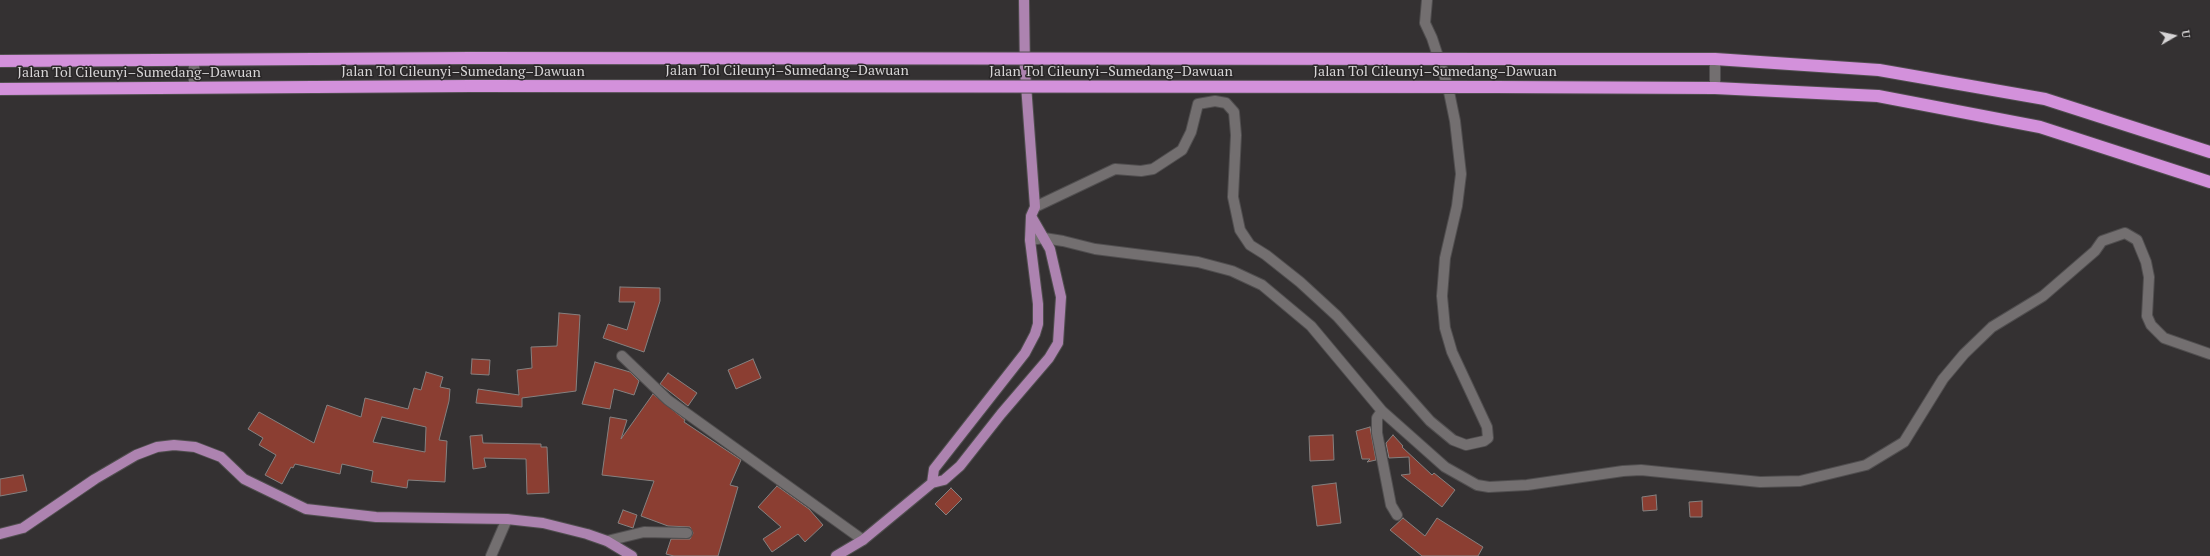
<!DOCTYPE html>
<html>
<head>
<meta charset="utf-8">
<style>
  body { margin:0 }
  #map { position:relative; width:2210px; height:556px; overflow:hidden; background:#343132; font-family:"PT Serif",serif }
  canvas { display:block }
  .north { position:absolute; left:2154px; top:16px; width:40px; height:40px; -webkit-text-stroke:3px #2a2728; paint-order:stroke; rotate:81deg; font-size:11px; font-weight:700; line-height:16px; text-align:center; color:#d7d5d6 }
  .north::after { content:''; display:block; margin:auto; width:14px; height:18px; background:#d7d5d6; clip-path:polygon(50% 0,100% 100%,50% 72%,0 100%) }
</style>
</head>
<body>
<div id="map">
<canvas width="2210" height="556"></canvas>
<div class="north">U</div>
</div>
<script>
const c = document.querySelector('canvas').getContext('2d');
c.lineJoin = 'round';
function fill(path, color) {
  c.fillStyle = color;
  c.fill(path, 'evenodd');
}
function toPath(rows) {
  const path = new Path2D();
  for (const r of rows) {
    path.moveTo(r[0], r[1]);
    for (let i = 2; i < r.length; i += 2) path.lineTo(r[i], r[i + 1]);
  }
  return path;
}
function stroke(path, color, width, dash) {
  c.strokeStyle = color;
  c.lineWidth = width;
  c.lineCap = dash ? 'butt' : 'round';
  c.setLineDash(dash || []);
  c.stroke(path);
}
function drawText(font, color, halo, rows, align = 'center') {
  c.font = font + ' "PT Serif",serif';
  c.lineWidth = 3;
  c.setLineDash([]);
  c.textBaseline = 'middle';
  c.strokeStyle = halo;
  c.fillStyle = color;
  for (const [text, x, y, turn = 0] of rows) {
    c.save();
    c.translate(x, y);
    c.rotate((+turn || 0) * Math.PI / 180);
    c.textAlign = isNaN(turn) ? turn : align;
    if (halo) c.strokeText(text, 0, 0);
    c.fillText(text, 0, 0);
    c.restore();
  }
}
const building = toPath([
  [620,287,660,288,660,301,644,352,603,338,608,324,627,330,635,302,619,302,620,287],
  [559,313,580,315,576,391,522,398,522,407,476,403,478,389,519,395,517,370,532,368,531,347,557,346,559,313],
  [472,359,490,360,489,375,471,374,472,359],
  [753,359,761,378,736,389,728,370,753,359],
  [595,362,630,372,639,381,634,395,614,389,610,409,582,404,595,362],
  [426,372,443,377,440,387,450,389,449,401,439,440,447,441,445,482,408,480,407,488,371,482,373,471,342,464,340,474,295,464,293,468,291,467,282,484,265,475,276,455,259,445,263,438,248,429,259,412,314,443,327,405,361,417,365,398,408,409,414,388,421,390,426,372],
  [382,417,426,427,425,452,373,442,382,417],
  [668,373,697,393,688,406,660,384,668,373],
  [653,394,685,420,684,422,741,460,730,485,738,487,718,556,674,556,666,554,671,539,690,539,693,533,690,527,668,526,641,516,654,481,602,475,610,417,627,420,621,439,653,394],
  [1370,427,1376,460,1367,462,1370,459,1362,459,1356,431,1370,427],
  [482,435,483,443,541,444,541,447,547,447,549,493,527,494,526,459,484,458,486,467,473,469,470,436,482,435],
  [1333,435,1334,460,1310,461,1309,436,1333,435],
  [1393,435,1403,446,1402,447,1432,475,1434,473,1455,490,1442,507,1401,475,1410,474,1409,457,1389,458,1386,443,1393,435],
  [23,475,27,491,0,496,0,479,23,475],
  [1336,483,1341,523,1317,526,1312,486,1336,483],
  [777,486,809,509,823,525,805,542,798,534,772,552,763,539,781,527,758,507,777,486],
  [951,488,962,499,946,515,935,504,951,488],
  [1656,495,1657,510,1643,511,1642,497,1656,495],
  [1702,501,1702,517,1690,517,1689,502,1702,501],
  [623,510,637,515,633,528,618,523,623,510],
  [1403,518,1425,536,1437,518,1483,547,1478,556,1422,556,1390,530,1403,518]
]);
fill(building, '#8b3e32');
stroke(building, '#858180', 1);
const minor = toPath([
  [194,59,194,88],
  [1715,59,1715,88],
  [1035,207,1115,169,1141,171,1153,169,1182,150,1191,132,1198,104,1215,101,1226,103,1234,112,1236,135,1233,197,1240,230,1250,245,1266,255,1300,282,1337,316,1430,421,1453,440,1466,445,1484,441,1488,438,1487,427,1452,352,1445,328,1442,296,1445,258,1457,206,1461,174,1455,121,1448,87,1432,38,1425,23,1427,0],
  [1030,240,1044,238,1063,241,1095,249,1198,262,1232,271,1262,285,1311,326,1382,411,1445,467,1477,485,1489,487,1527,485,1623,471,1641,470,1760,482,1800,481,1866,465,1904,442,1943,379,1964,354,1992,327,2043,296,2095,251,2102,241,2125,233,2137,240,2146,262,2149,277,2147,316,2151,325,2164,338,2210,354],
  [622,356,668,400,863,540],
  [1382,411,1377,418,1377,433,1391,505,1397,515],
  [607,541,644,532,687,533],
  [491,556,507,519]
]);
const major = toPath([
  [932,483,934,469,1025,353,1035,334,1038,324,1038,304,1030,240,1031,216,1035,207,1025,71,1024,0],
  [0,534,23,528,95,479,136,455,157,447,174,445,195,447,221,457,244,479,306,509,376,517,507,519,543,523,587,534,607,541,632,556],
  [836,556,863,540,932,483,944,480,960,466,1001,414,1049,358,1058,343,1061,297,1050,249,1031,216]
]);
const highway = toPath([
  [1494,59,1715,59,1879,70,2045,99,2210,152],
  [0,61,471,58],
  [1494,87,1715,88,1878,96,2040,127,2210,182],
  [0,89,471,86]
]);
stroke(minor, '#504e4f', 12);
stroke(major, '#504e4f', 12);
stroke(highway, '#504e4f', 14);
stroke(minor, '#736f70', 10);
stroke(major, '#ad83b0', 10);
stroke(highway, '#d391db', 12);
const highwayBridge = toPath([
  [471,58,1494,59],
  [471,86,1494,87]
]);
stroke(highwayBridge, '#504e4f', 14, []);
stroke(highwayBridge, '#d391db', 12);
drawText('14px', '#d7d5d6', '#2a2728', [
  ["Jalan Tol Cileunyi–Sumedang–Dawuan",787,71],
  ["Jalan Tol Cileunyi–Sumedang–Dawuan",463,72],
  ["Jalan Tol Cileunyi–Sumedang–Dawuan",1111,72],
  ["Jalan Tol Cileunyi–Sumedang–Dawuan",1435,72],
  ["Jalan Tol Cileunyi–Sumedang–Dawuan",139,73]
]);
</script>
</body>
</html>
